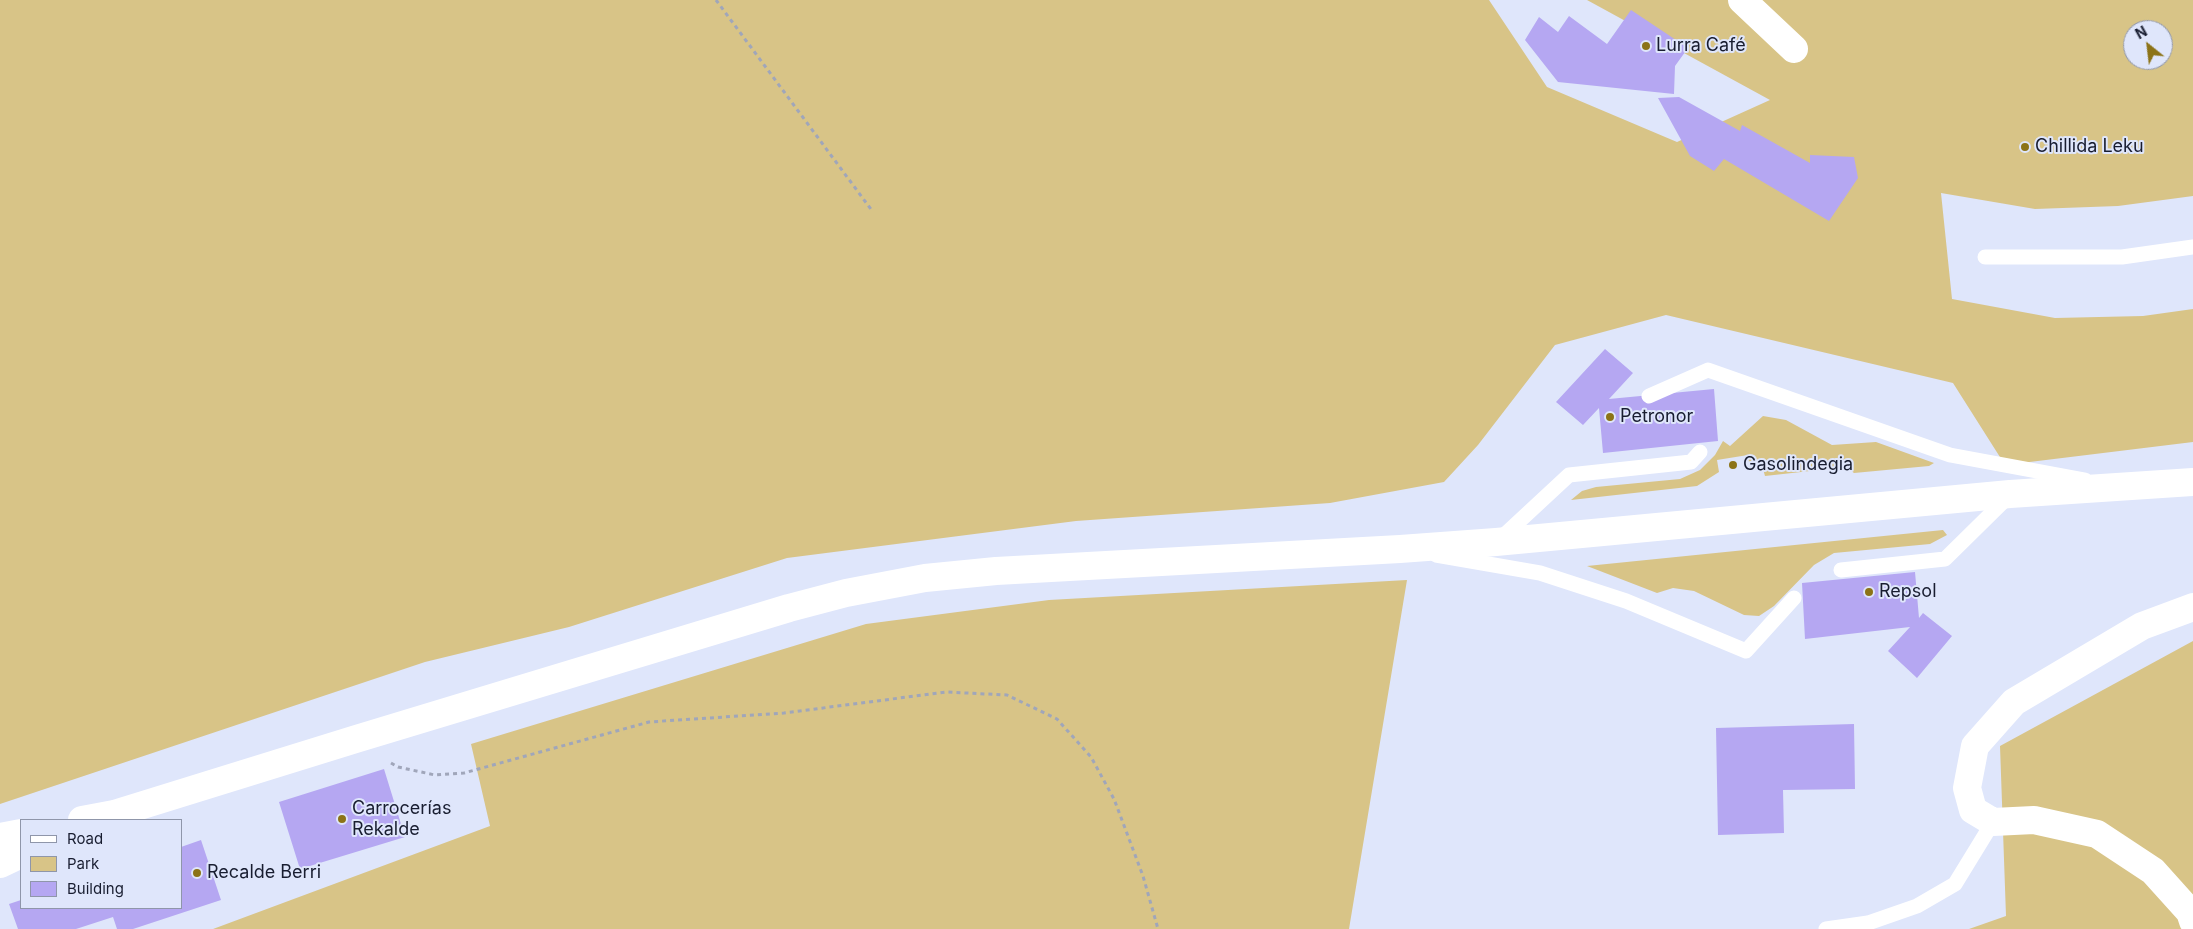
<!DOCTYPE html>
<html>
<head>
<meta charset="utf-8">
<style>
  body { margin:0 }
  #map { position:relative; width:2193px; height:929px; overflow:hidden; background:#dfe6fb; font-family:Inter,sans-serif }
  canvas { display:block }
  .legend { position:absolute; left:20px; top:819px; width:162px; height:90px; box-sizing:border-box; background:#dfe6fb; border:1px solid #8f96aa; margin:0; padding:6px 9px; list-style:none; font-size:15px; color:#181d30 }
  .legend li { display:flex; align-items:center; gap:10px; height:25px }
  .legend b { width:25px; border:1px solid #8f96aa }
  .north { position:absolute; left:2123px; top:20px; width:50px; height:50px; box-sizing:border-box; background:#dfe6fb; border:1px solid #8f96aa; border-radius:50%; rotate:331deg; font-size:14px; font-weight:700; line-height:20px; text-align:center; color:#181d30 }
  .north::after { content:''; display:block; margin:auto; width:18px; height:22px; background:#8c7317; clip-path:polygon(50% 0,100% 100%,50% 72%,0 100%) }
</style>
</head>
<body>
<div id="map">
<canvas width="2193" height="929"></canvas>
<ul class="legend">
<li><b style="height:6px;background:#fff"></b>Road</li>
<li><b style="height:14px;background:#d8c487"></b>Park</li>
<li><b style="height:14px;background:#b5a7f2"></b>Building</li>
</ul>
<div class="north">N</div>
</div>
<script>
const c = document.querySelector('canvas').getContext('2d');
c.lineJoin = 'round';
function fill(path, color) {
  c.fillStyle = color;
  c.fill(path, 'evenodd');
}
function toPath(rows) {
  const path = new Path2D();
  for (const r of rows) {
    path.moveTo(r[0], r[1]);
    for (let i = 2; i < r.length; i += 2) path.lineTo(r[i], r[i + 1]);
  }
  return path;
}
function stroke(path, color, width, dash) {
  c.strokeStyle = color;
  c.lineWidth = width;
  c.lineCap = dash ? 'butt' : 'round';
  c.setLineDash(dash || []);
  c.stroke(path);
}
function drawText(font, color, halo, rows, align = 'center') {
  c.font = font + ' Inter,sans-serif';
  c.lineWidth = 4;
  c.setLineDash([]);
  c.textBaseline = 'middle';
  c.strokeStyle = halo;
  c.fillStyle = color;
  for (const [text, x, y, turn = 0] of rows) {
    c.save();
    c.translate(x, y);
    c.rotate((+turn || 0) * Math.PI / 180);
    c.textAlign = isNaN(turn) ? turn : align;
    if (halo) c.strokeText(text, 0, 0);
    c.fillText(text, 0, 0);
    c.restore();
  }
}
fill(toPath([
  [0,0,1489,0,1547,87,1677,142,1770,100,1587,0,2193,0,2193,196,2118,206,2035,209,1941,193,1952,299,2055,318,2143,316,2193,309,2193,442,2005,465,1953,383,1666,315,1555,345,1478,445,1444,482,1330,503,1076,521,787,558,569,627,425,662,0,804],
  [2133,30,2163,30,2163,60,2133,60],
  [1763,416,1786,420,1832,445,1876,442,1934,463,1929,466,1854,473,1846,467,1765,476,1763,469,1750,470,1748,455,1717,460,1719,472,1697,486,1571,500,1582,491,1596,487,1680,479,1700,470,1715,455,1723,441,1730,446],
  [1943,530,1947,535,1930,544,1834,553,1814,565,1774,606,1759,616,1744,615,1694,591,1673,588,1657,593,1587,566],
  [1407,580,1349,929,213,929,490,826,471,744,866,624,1049,600],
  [2193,641,2193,929,1969,929,2006,916,2000,746]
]), '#d8c487');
fill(toPath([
  [1631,10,1688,48,1675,66,1674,94,1558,82,1525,40,1539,17,1558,32,1569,16,1607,44],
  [1679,97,1740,131,1742,125,1810,163,1810,155,1854,157,1858,178,1829,221,1724,159,1714,171,1690,156,1658,98],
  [1605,349,1633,373,1609,399,1714,389,1718,441,1603,453,1599,408,1583,425,1556,402],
  [1915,572,1919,618,1923,613,1952,636,1917,678,1888,651,1910,627,1805,639,1802,583],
  [1854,724,1855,789,1783,790,1784,833,1718,835,1716,728],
  [384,769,405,837,300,869,279,802],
  [201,840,221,900,133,929,117,929,113,917,76,929,18,929,9,904,21,900,21,908,181,908,181,847]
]), '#b5a7f2');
stroke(toPath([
  [716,0,873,212],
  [391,763,398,767,435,775,464,773,649,722,784,713,946,692,1007,695,1057,719,1091,757,1114,799,1143,876,1158,929]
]), '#a0a6ba', 3, [4, 4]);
stroke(toPath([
  [1985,257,2122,257,2193,247],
  [1649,396,1708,370,1950,455,2085,480],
  [1499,540,1569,475,1691,462,1700,452],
  [1436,555,1540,573,1626,601,1746,651,1794,598],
  [1841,570,1945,559,2010,495],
  [1826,929,1868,923,1917,906,1955,884,1993,822]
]), '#fff', 15);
stroke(toPath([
  [1742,0,1794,49],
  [2193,607,2142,626,2014,702,1975,746,1967,788,1973,810,1993,822,2034,820,2097,834,2153,871,2190,912,2193,921]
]), '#fff', 28);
stroke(toPath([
  [82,820,114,814,356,739,789,608,846,593,925,578,996,571,1400,549,1496,542,2010,494,2193,482],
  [0,837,21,833],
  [0,864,21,854]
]), '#fff', 28);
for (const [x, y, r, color] of [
  [1646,46,5,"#8c7317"],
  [2025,147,5,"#8c7317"],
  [1610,417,5,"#8c7317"],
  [1733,465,5,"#8c7317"],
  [1869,592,5,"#8c7317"],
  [342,819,5,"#8c7317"],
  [197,873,5,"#8c7317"]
]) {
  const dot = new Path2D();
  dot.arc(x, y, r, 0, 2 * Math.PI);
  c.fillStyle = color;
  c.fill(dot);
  stroke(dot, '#dfe6fb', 2);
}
drawText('18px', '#181d30', '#dfe6fb', [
  ["Lurra Café",1656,46],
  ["Chillida Leku",2035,147],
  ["Petronor",1620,417],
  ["Gasolindegia",1743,465],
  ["Repsol",1879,592],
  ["Carrocerías",352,809],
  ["Rekalde",352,830],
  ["Recalde Berri",207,873]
], 'left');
</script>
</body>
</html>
